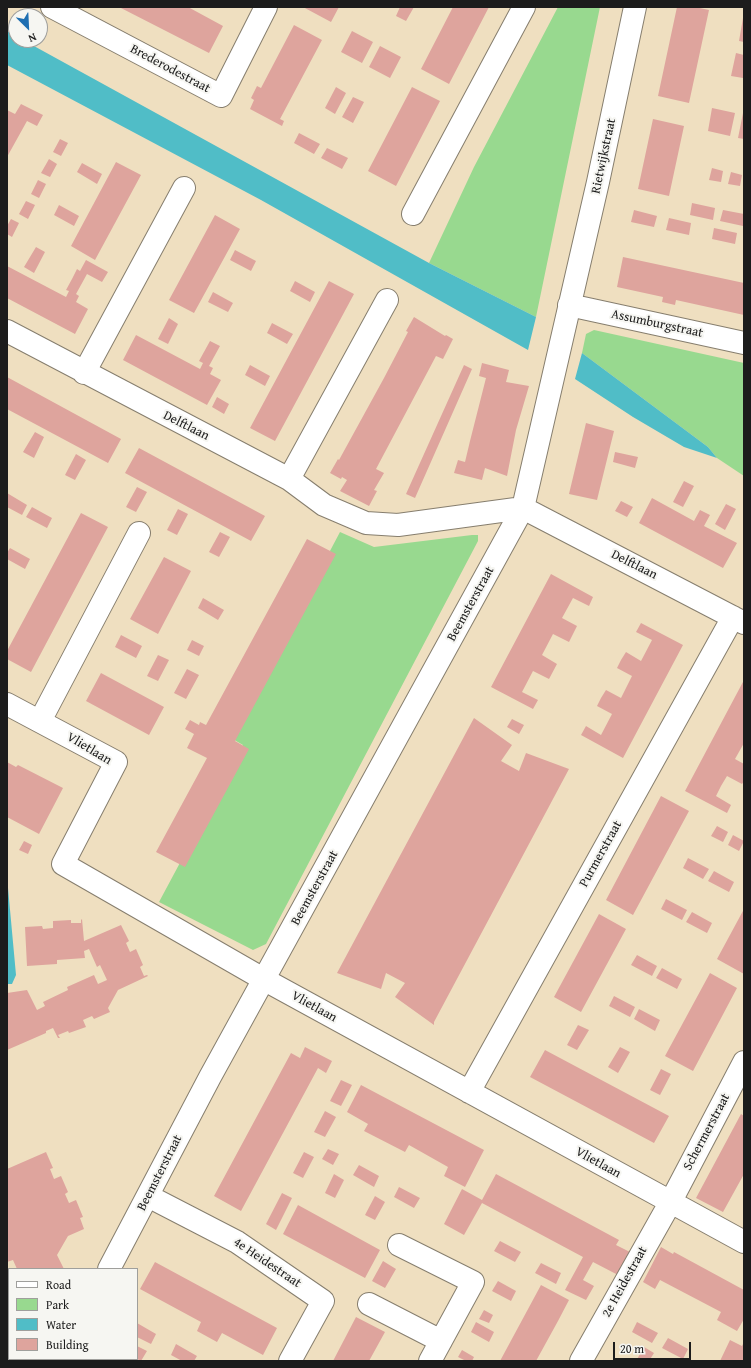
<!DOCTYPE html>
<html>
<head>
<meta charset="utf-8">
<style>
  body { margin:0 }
  #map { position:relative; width:751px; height:1368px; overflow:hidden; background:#efdfc0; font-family:"Gentium Book Plus",serif }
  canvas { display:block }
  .frame { position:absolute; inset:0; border:8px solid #1c1c1c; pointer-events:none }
  .legend { position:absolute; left:8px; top:1268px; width:130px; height:92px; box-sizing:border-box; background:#f6f6f2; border:1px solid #9f9f9c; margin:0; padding:5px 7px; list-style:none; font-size:12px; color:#1c1c1c }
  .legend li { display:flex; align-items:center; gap:8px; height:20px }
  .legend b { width:20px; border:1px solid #9f9f9c }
  .north { position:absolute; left:8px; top:8px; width:40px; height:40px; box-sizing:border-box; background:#f6f6f2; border:1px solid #9f9f9c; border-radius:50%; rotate:156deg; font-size:11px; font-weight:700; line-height:16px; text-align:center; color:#1c1c1c }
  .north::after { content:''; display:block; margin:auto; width:14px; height:18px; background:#1f6fb2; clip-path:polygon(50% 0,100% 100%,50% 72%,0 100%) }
  .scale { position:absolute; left:613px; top:1342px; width:78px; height:18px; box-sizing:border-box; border:2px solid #1c1c1c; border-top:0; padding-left:5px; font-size:12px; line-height:14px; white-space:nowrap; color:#1c1c1c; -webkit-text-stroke:3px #f6f6f2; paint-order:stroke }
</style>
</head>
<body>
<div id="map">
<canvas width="751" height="1368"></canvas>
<div class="frame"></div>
<ul class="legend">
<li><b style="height:5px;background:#fff"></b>Road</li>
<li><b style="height:11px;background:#98d98f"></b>Park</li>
<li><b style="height:11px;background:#50bdc7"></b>Water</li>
<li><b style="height:11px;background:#dea49d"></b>Building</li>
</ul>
<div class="north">N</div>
<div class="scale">20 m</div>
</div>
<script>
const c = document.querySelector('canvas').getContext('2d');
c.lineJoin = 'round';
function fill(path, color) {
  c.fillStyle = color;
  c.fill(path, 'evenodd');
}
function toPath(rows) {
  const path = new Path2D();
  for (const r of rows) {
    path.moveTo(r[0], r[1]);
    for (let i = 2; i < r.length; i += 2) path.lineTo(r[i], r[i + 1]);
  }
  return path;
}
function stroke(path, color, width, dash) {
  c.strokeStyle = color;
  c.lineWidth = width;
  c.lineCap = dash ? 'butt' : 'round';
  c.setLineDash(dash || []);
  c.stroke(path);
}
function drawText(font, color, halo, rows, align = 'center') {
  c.font = font + ' "Gentium Book Plus",serif';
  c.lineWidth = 4;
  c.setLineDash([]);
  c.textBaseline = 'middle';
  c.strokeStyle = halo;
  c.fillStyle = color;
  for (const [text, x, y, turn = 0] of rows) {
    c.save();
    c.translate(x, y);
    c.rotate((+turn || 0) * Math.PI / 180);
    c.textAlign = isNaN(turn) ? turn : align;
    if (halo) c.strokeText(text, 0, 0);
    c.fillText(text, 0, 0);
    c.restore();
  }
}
fill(toPath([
  [558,7,600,7,536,317,429,263,474,167],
  [594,330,744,363,744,476,717,458,708,447,582,353,586,334],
  [340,532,374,547,472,535,478,535,478,541,266,944,253,950,159,902,243,745,231,738]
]), '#98d98f');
fill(toPath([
  [7,31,16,36,16,40,23,40,429,263,536,317,528,350,261,200,7,65],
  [582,353,708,447,717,458,684,447,633,417,575,379],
  [7,877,16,975,12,984,7,984]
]), '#50bdc7');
fill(toPath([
  [119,7,188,7,223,26,209,53],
  [303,7,339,7,331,22],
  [400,7,414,7,406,21,396,16],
  [453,7,489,7,449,84,421,69],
  [677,7,695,7,709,10,689,103,658,96],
  [743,18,744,18,744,42,739,41],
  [294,25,322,40,280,119,284,121,282,126,250,109,254,100,251,98,257,86,261,88],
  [352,31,373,42,362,63,341,52],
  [380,46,401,57,390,78,369,67],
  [736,53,744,55,743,78,731,76],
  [336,87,346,93,335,114,325,108],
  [412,87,440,101,396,186,368,171],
  [353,97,364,102,353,123,342,117],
  [21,104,43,115,37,126,27,121,7,157,7,110,15,114],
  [712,108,735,113,730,136,708,131],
  [743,113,744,113,744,139,738,138],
  [653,119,684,126,669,196,638,189],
  [299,133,320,144,314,154,294,143],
  [60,139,68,143,61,156,53,152],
  [327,148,348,158,342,169,321,158],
  [49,159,57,164,50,177,41,173],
  [116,162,141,175,95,260,71,246],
  [82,163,102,174,97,184,77,172],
  [712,168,723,171,721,182,709,180],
  [731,172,742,175,740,186,728,184],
  [38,180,46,184,39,198,31,194],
  [26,201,35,205,28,219,19,214],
  [692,203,715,208,713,220,690,215],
  [59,205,79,216,74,226,54,215],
  [634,210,657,216,654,227,631,222],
  [723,210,744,214,743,226,720,221],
  [215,215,240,229,194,313,169,300],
  [669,218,691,223,689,235,666,230],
  [11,219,19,223,12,237,7,234,7,226],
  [714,228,737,233,735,244,712,239],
  [36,247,45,252,34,273,24,267],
  [235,250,256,261,251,271,230,260],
  [623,257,744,283,744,315,676,300,675,305,662,302,663,297,617,287],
  [86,260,108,272,102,282,87,274,76,294,79,296,76,302,88,309,75,334,7,298,7,266,66,297,69,291,66,290,72,279,77,269,80,271],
  [295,281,315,292,310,302,290,291],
  [329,281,354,294,275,441,250,428],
  [213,292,233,303,228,312,208,302],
  [414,317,445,336,446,335,453,339,443,359,436,356,376,469,384,473,374,490,377,491,369,506,340,491,347,480,342,477,341,479,330,473,338,459,339,460,384,378,408,332,406,331],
  [169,318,178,324,168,344,158,339],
  [272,323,293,334,287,344,267,333],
  [136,335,200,369,203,363,199,361,210,341,220,346,209,366,213,368,210,374,221,380,207,405,123,360],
  [482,363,509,370,506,382,529,386,516,430,507,476,485,468,482,480,454,473,458,460,465,462,470,441,486,378,479,376],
  [250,365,270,376,265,386,245,375],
  [464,365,472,369,415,498,406,494],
  [7,377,121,439,108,463,7,409],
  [217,397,229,404,224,414,212,407],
  [586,423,614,431,597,500,569,494],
  [35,432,44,437,34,458,23,452],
  [139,448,265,516,251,541,125,473],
  [615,452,638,457,635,468,613,462],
  [76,454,86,460,75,480,65,475],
  [684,481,694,486,683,507,673,502],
  [137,487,147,492,136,512,126,507],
  [7,493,27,505,22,515,7,507],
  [652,498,694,521,700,510,710,515,704,526,737,543,723,568,639,523],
  [621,501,633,507,627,517,615,511],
  [726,504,736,509,725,530,715,524],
  [32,507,52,518,47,528,26,517],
  [178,509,188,514,177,535,167,530],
  [81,513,108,527,31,672,7,659,7,651],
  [220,532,230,537,219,557,209,552],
  [307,539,336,554,235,741,249,749,185,867,156,852,207,758,187,748,194,734,185,729,190,720,199,725,200,722,206,725],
  [10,548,30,559,25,569,7,559,7,553],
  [164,557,191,571,158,634,130,619],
  [551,574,593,597,589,606,573,598,562,618,577,626,569,642,553,634,542,655,557,664,549,679,533,671,522,692,538,700,533,709,491,687],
  [203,598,224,610,218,620,198,608],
  [641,623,683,645,623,758,581,735,586,726,601,735,612,714,597,706,601,698,606,690,621,698,632,676,617,668,621,660,626,652,641,661,652,640,636,632],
  [121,635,142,646,136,658,115,647],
  [192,640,204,646,199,656,187,650],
  [158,655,169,660,158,681,147,676],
  [187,669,199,675,186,699,174,693],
  [101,673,164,707,149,735,86,701],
  [744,680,744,743,735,759,744,764,744,781,742,784,727,776,721,786,716,796,731,805,727,813,685,791],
  [474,718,512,745,501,761,519,771,526,753,569,769,434,1022,434,1025,395,997,405,983,386,973,381,989,337,973],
  [512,719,524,725,519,734,507,727],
  [7,762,16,767,18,765,63,788,39,834,7,817],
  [661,796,689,811,633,915,606,900],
  [717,826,728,832,723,842,711,836],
  [733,835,744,841,739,851,728,845],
  [24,841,32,845,28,854,19,850],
  [688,858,709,869,703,879,683,868],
  [714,871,734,882,729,892,708,881],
  [666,899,687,910,682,920,661,909],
  [744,909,744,974,717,959],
  [692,912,712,923,707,933,686,922],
  [599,914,626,929,581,1012,554,997],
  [82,919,84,941,121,925,129,941,126,943,130,952,136,949,143,965,140,967,144,976,147,975,148,976,118,990,108,1008,110,1012,94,1019,92,1016,83,1020,86,1027,69,1033,68,1031,58,1035,60,1038,58,1038,53,1028,46,1031,46,1033,7,1050,7,993,27,990,37,1010,45,1006,43,1002,68,990,67,987,94,975,98,984,107,980,100,965,97,967,89,949,84,951,85,958,57,960,57,964,27,966,25,927,42,926,43,929,53,928,53,921,71,920,71,923,81,923,81,920],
  [637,955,657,966,652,976,631,965],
  [662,968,682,979,677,989,656,978],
  [710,973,737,988,693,1071,665,1056],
  [614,996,635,1007,630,1017,609,1006],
  [639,1009,660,1020,655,1031,634,1019],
  [578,1025,589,1030,577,1050,567,1045],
  [305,1047,332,1061,326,1073,318,1068,241,1211,214,1196,291,1053,300,1058],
  [620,1047,630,1052,618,1073,608,1067],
  [545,1050,669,1116,654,1143,530,1077],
  [661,1069,671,1074,660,1095,650,1090],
  [341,1080,352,1085,341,1106,330,1101],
  [361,1085,484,1150,465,1187,444,1176,448,1167,409,1145,405,1152,364,1131,368,1124,347,1112],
  [325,1111,336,1117,325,1137,314,1132],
  [741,1114,744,1116,744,1174,723,1212,696,1198],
  [328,1149,339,1154,333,1165,322,1159],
  [46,1152,53,1168,50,1169,54,1179,61,1176,68,1192,65,1194,69,1203,76,1200,83,1217,80,1218,84,1229,68,1236,57,1255,64,1269,17,1269,13,1260,7,1262,7,1169],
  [304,1152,314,1157,303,1178,293,1173],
  [359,1165,379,1176,374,1187,353,1175],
  [334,1174,344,1180,335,1198,325,1193],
  [496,1174,619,1240,616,1245,630,1252,618,1275,593,1262,583,1280,594,1286,586,1300,565,1290,583,1257,482,1203,464,1235,444,1224,462,1189,482,1200],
  [399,1187,420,1198,414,1208,394,1197],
  [282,1193,292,1198,276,1230,266,1224],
  [375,1196,385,1202,375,1220,365,1215],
  [298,1205,380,1250,365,1278,283,1234],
  [500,1241,521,1252,515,1262,494,1251],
  [661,1247,673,1254,674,1252,744,1290,744,1319,737,1331,717,1320,721,1312,660,1280,655,1289,643,1282],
  [383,1261,396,1269,385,1288,372,1281],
  [155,1262,277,1328,263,1355,222,1333,217,1342,197,1331,201,1322,140,1289],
  [541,1263,561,1273,556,1284,535,1273],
  [498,1281,516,1291,511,1301,492,1291],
  [541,1285,569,1300,558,1321,536,1361,500,1361],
  [484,1310,493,1315,489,1323,479,1319],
  [356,1317,385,1332,369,1361,333,1361],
  [476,1322,494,1332,489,1342,471,1332],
  [637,1322,658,1333,652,1343,632,1332],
  [137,1323,156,1334,151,1344,137,1337],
  [668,1338,688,1349,683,1359,662,1348],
  [730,1340,742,1346,744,1342,744,1361,720,1361],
  [176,1344,197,1356,194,1361,182,1361,171,1355],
  [137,1346,147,1351,141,1361,137,1359],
  [644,1347,654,1353,649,1361,636,1361],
  [462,1350,474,1357,472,1361,466,1361,458,1357]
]), '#dea49d');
const street = toPath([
  [52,7,221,96,266,7],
  [413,214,524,7],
  [569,305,744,343],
  [7,331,289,479,324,505,366,523,398,525,523,508,744,623],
  [84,373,184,188],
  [289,479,387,300],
  [7,704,116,762,63,864,265,980,744,1242],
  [40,721,139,533],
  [469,1092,733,617],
  [148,1196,237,1242,323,1301,290,1361],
  [399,1245,473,1282,430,1361],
  [109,1269,210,1077,523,508,598,182,635,7],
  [369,1304,441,1341],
  [7,1341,9,1342],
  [41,1359,45,1361],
  [581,1361,670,1203,744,1062]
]);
stroke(street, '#867e6e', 24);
stroke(street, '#fff', 22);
drawText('13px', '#1c1c1c', '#f6f6f2', [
  ["Brederodestraat",170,69,28],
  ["Rietwijkstraat",604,156,-78],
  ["Assumburgstraat",657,324,12],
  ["Delftlaan",186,426,27],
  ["Delftlaan",634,565,27],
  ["Beemsterstraat",471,604,-61],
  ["Vlietlaan",89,749,31],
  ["Purmerstraat",601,854,-61],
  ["Beemsterstraat",315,888,-61],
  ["Vlietlaan",314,1007,29],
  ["Schermerstraat",707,1132,-62],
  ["Vlietlaan",598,1163,29],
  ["Beemsterstraat",160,1173,-63],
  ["4e Heidestraat",267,1263,34],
  ["2e Heidestraat",625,1282,-61]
]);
</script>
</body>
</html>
